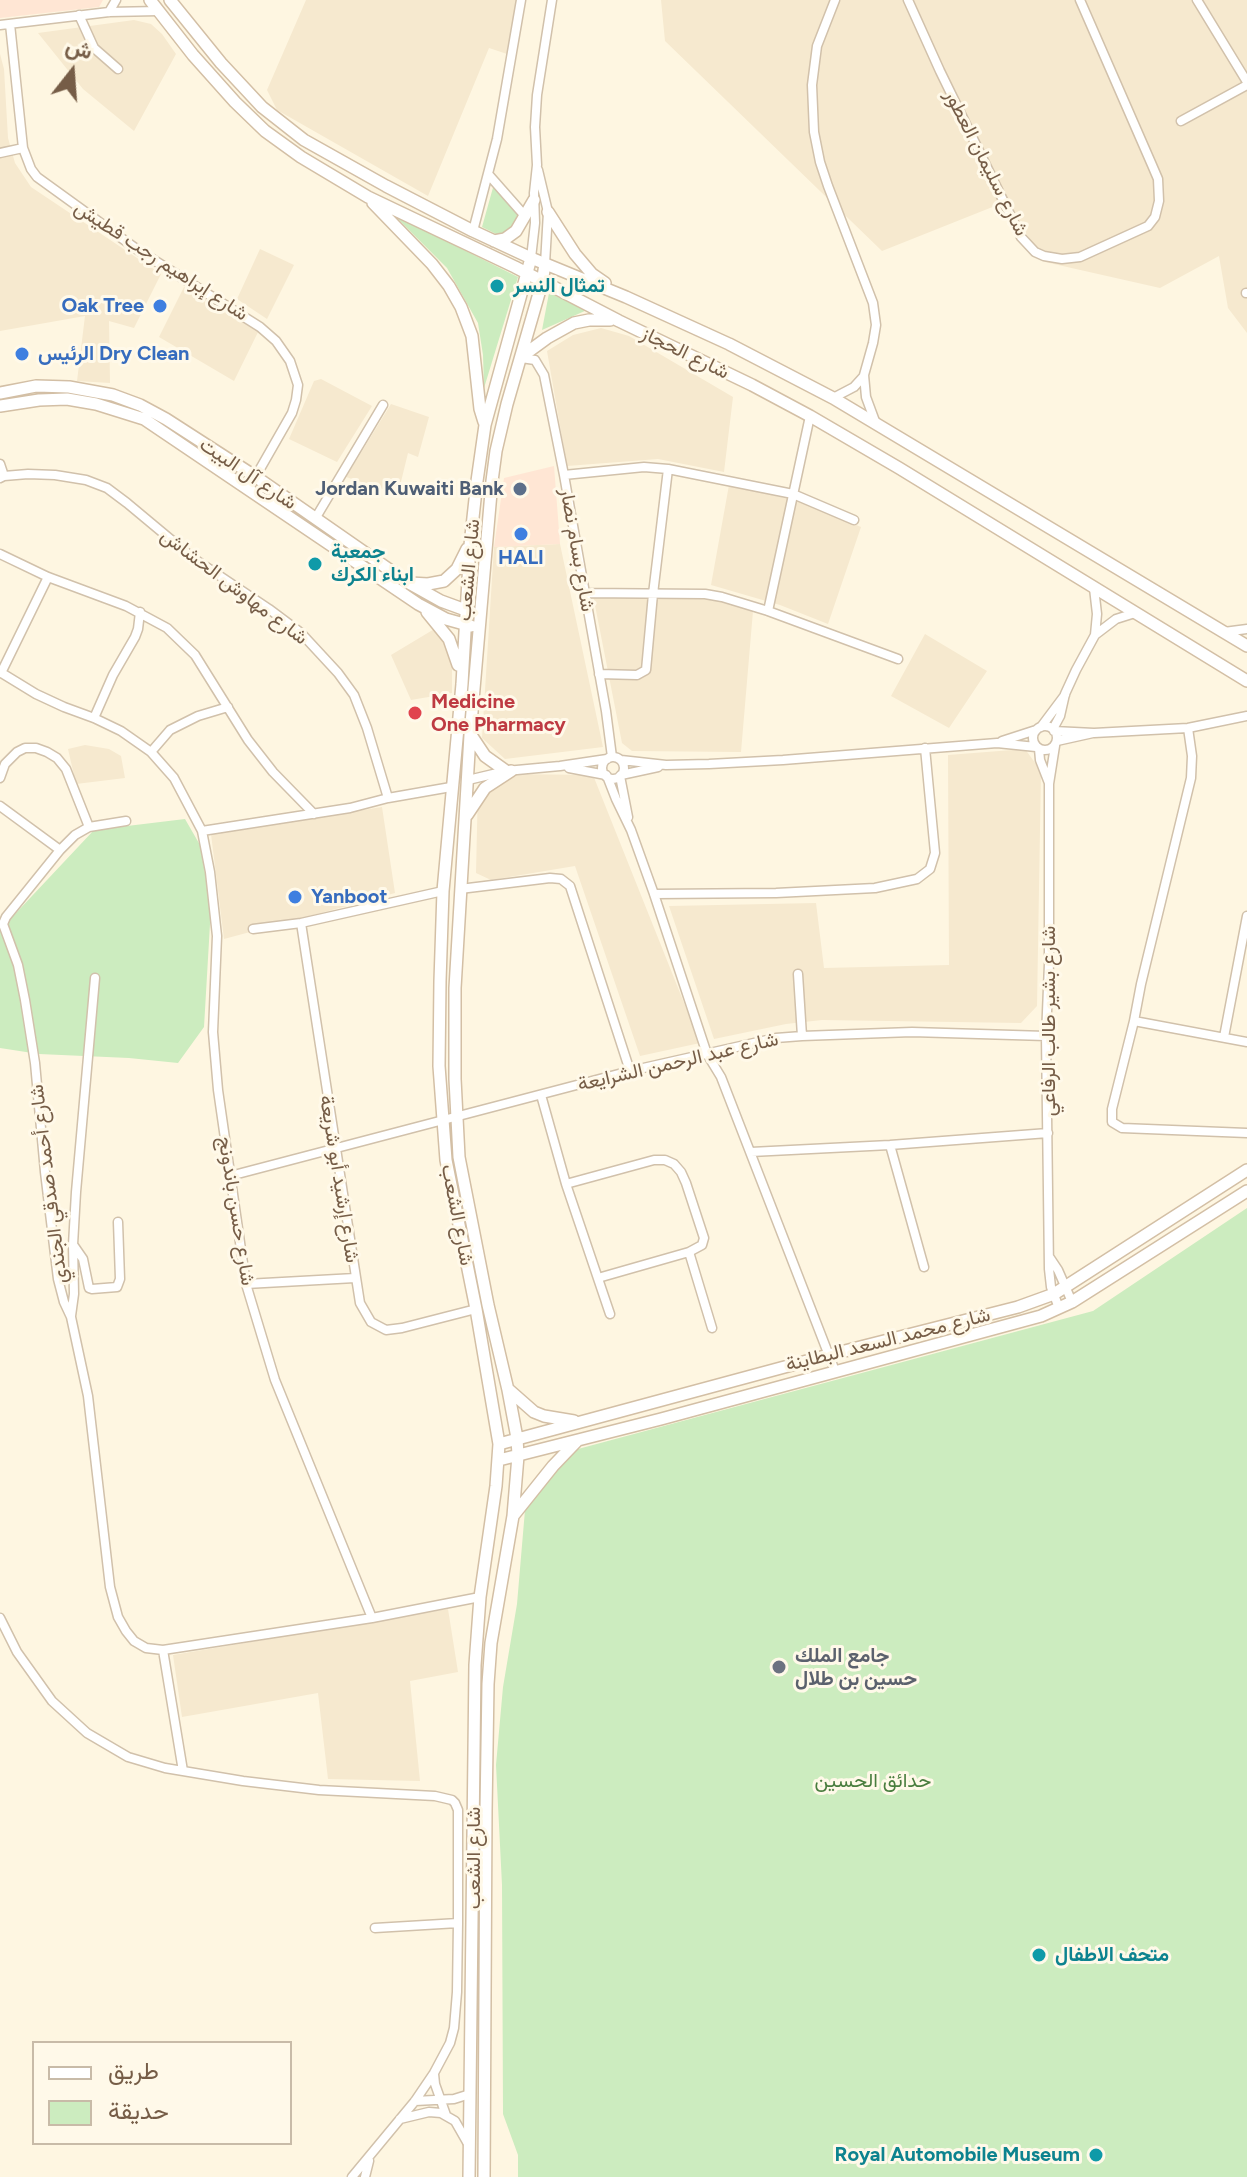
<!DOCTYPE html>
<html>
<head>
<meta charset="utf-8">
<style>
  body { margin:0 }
  #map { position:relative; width:1247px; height:2177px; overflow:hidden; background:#fef6e1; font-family:Figtree,Vazirmatn,sans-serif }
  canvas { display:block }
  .legend { position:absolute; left:32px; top:2041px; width:260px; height:104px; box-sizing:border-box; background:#fff9e9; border:2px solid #c8bba8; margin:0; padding:10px 14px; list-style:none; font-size:24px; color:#765d47 }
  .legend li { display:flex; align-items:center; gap:16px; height:40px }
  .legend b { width:40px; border:2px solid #c8bba8 }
  .north { position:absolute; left:32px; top:32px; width:80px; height:80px; -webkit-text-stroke:6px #fff9e9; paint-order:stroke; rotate:17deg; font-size:22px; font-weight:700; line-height:32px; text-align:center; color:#765d47 }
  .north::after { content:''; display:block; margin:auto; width:28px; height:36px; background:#765d47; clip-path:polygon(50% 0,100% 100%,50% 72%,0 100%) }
</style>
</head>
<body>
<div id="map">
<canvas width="1247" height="2177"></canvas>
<ul class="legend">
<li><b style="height:10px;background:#fff"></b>طريق</li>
<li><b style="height:22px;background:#ccecbf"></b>حديقة</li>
</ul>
<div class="north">ش</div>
</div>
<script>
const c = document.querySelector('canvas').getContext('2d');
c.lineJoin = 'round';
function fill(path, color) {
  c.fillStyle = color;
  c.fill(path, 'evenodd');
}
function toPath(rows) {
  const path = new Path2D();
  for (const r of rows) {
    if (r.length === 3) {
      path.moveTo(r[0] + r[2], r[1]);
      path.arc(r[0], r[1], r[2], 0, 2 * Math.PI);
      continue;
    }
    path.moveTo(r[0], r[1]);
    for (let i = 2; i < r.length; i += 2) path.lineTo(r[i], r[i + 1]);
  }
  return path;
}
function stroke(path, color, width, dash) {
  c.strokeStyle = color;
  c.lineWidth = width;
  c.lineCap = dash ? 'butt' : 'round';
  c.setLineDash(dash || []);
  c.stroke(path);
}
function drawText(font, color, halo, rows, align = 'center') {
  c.font = font + ' Figtree,Vazirmatn,sans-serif';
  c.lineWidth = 6;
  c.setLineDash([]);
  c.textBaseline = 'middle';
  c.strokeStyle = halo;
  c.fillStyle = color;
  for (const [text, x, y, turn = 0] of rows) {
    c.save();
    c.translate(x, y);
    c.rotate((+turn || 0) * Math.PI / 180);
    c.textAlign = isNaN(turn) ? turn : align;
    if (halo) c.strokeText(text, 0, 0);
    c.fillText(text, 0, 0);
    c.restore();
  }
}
fill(toPath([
  [306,0,519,0,510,55,489,48,428,196,277,110,267,90],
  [661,0,1247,0,1247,333,1228,308,1219,256,1160,288,1045,262,1005,202,882,251,665,41],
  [134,20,151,24,162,34,176,54,134,131,83,89,38,33],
  [0,54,4,69,8,138,15,163,31,187,161,274,134,328,109,321,110,383,77,381,85,316,0,331],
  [260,249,294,265,267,319,237,299],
  [184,287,260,328,234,381,159,337],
  [601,328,629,336,733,397,724,472,658,459,567,466,547,351,573,335],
  [321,379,372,406,337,462,289,439,314,381],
  [391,404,429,417,418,457,408,453,398,494,346,477],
  [729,485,802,502,861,527,828,624,780,605,711,585],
  [560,544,603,747,505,759,482,738,494,547],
  [593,595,712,597,753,611,741,752,632,751,622,743],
  [436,628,446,648,452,666,452,693,411,700,391,655],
  [925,634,987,671,949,728,891,696],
  [85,745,109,749,121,756,125,778,76,784,68,749],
  [1025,749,1041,771,1037,1006,1021,1023,822,1020,786,1024,714,1039,669,906,816,903,824,968,949,965,948,755],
  [507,774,593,775,700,1043,640,1056,575,866,491,880,476,873,478,785],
  [382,807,395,893,224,939,211,834],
  [448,1609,458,1672,410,1681,420,1781,328,1779,318,1693,182,1717,173,1655]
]), '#f6e9cf');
fill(toPath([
  [0,0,103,0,99,7,0,18],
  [554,466,560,544,494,547,504,478]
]), '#ffe6d4');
fill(toPath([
  [494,184,518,212,515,223,507,232,498,235,482,227],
  [394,215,518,277,484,388,483,355,478,323,447,268],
  [549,293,587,310,542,330],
  [185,819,200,845,211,907,204,1027,178,1063,129,1058,39,1054,0,1048,0,930,94,830],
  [1247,1208,1247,2177,518,2177,518,2155,503,2114,502,1885,496,1765,503,1687,517,1604,525,1510,548,1477,578,1449,1093,1311]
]), '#ccecbf');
const street = toPath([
  [835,0,817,46,812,85,814,132,820,162,828,186,873,303,876,325,873,343,864,375,866,397,876,424],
  [908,0,940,71,1021,237,1035,252,1044,256,1062,259,1080,257,1148,226,1155,217,1159,201,1158,179,1152,165,1080,0],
  [1197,0,1247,82],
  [109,12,116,0],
  [79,15,94,48,118,69],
  [10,24,23,148,31,169,37,177,138,250,260,327,276,341,290,361,298,385,296,400,292,413,248,490],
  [0,25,109,12,159,11],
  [1181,121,1247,85],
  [0,153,23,148],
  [538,170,548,212,545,264],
  [488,174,525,216],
  [473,231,497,139,521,0],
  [531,258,535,223,534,193,537,165,535,127,537,95,552,0],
  [1246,293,1247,293],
  [521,358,535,360,544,375,564,475,606,711,612,757],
  [833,398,854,387,864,376],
  [0,464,4,476],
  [564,475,644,467,668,469,793,494,854,520],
  [0,478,4,476,28,474,55,475,86,480,107,488,127,503,193,558,269,609,301,633,338,673,354,695,367,728,388,798],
  [315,519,383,405],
  [0,554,48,577,126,606,167,628,195,655,248,740,273,772,314,814],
  [584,593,705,594,722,597,768,611,898,659],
  [768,611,810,416],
  [1224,632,1247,629],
  [1095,635,1116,619,1135,613],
  [0,672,36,694,64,707,94,718,121,731,151,752,174,778,202,831,210,872,217,936,213,1032,218,1090,246,1284,275,1380,372,1618],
  [1,673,48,577],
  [599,674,637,675,646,670,653,594,668,469],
  [94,718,113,675,135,637,138,629,140,612],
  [1045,738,12],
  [1041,727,1065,695],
  [1188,728,1192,756,1191,778,1141,984,1134,1021,1112,1109,1112,1122,1122,1128,1247,1133],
  [1053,729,1060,716,1065,694,1076,670,1095,635,1097,614,1094,588],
  [1054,731,1094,733,1188,728,1247,716],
  [1002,741,1036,730],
  [1057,741,1093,733],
  [1055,746,1049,784,1049,964,1046,1036,1049,1269,1051,1287,1059,1308],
  [1039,749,1040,760,1049,783],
  [151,752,170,730,198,716,228,707],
  [613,768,11],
  [621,760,666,765,709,764,783,760,997,743,1036,747],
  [569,768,606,775],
  [621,775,658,767],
  [607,776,616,799,631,830,654,894,707,1054,721,1077,835,1371],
  [620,776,628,817],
  [0,778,5,764,17,752,25,748,36,748,47,752,57,758,66,769,89,827],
  [468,780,506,771,560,766,607,759],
  [0,806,60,850],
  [126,821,89,827,75,835,60,850,6,917,3,924,18,965,25,1000,35,1063,45,1172,58,1279,64,1302,71,1317,88,1396,110,1587,118,1617,126,1631,134,1641,146,1648,163,1650,372,1618,480,1597],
  [202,831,350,808,388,798,451,787],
  [460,889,550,878,561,879,570,886,630,1071],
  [654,894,776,893,875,888,917,879,930,869,935,853,925,748],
  [301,923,360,1303,371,1322,386,1330,402,1328,476,1309],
  [253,929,301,923,443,891],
  [798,974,802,1036],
  [1134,1021,1247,1042],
  [1224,1037,1247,916],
  [541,1095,566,1184,610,1314],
  [890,1145,924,1267],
  [751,1152,890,1145,1048,1133],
  [230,1176,630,1071,776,1038,802,1036,912,1032,1046,1036],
  [566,1184,654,1160,665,1160,674,1164,681,1172,686,1183,704,1238,702,1245,689,1252,598,1278],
  [74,1246,83,1259,89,1288,92,1289,117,1287,120,1279,118,1222],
  [689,1252,712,1328],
  [1050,1258,1058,1270,1072,1302],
  [246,1284,355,1278],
  [71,1316,74,1294,73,1245,76,1192,95,978],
  [0,1618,17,1652,52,1701,87,1733,128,1757,165,1768,243,1781,319,1790,435,1796,452,1800,455,1803,458,1810,458,1923,457,1992,454,2028,450,2043,434,2073,415,2101,352,2177],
  [163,1650,183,1771],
  [375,1928,458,1923],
  [434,2074,435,2084,446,2115],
  [415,2101,454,2099,470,2094],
  [400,2119,429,2112,441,2113,455,2121,467,2142],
  [365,2177,369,2161]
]);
const secondary = toPath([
  [150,0,193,55,235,102,265,131,301,157,368,197,515,267,619,321,752,385,810,416,899,468,1247,681],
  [170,0,221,63,262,107,304,140,386,186,473,231,531,258,626,297,729,344,833,398,1247,646],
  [373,203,432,264,449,286,461,307,472,336,480,409,484,422],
  [548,212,575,254,592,274,605,283],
  [494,241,505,239,516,231,534,200],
  [521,357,547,338,574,323,589,320,610,320],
  [0,393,36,386,69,387,113,395,140,405,166,419,256,477,407,582,441,601,471,612],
  [0,406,39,400,67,399,96,404,144,419,418,604,446,619,471,626],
  [410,583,428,584,444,581,457,569,467,549],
  [427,612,449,639,458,665],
  [471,735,485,756,506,771],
  [467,815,485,788,511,771],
  [509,1390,534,1412,544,1416,574,1421],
  [499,1444,829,1355,1018,1307,1054,1294,1247,1170],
  [499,1460,661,1419,1041,1316,1072,1302,1247,1191],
  [513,1516,553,1466,577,1441],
  [469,2177,475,1665,480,1597,496,1486,499,1444,476,1309,446,1160,439,1066,440,981,443,891,462,684,470,545,477,481,485,425,531,258],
  [484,2177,486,1811,488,1684,491,1643,513,1516,518,1456,517,1438,508,1390,488,1305,459,1157,455,1079,455,988,470,735,492,481,496,451,507,404,542,283,545,264]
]);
stroke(street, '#d1c1ab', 11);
stroke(secondary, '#d3bfa5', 14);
stroke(street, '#fff', 8);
stroke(secondary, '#fff', 11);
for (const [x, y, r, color] of [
  [497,286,8,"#0f9aa8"],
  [160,306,8,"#3f7fe0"],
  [22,354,8,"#3f7fe0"],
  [520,489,8,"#5c6f8a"],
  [521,534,8,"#3f7fe0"],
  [315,564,8,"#0f9aa8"],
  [415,713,8,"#e0444e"],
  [295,897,8,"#3f7fe0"],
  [779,1667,8,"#6b7280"],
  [1039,1955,8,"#0f9aa8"],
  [1096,2155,8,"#0f9aa8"]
]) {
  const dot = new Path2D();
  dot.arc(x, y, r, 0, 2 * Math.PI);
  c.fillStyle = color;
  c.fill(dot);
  stroke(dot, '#fff9e9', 3);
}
drawText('20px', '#765d47', '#fff9e9', [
  ["شارع سليمان العطور",986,163,63],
  ["شارع إبراهيم رجب قطيش",161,261,33],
  ["شارع الحجاز",685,353,26],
  ["شارع آل البيت",248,474,34],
  ["شارع بسام نصار",577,550,80],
  ["شارع الشعب",469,570,-85],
  ["شارع مهاوش الحشاش",234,587,37],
  ["شارع بشير طالب الرفاعي",1049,1021,-90],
  ["شارع عبد الرحمن الشرايعة",678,1062,-13],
  ["شارع إرشيد أبو شريعة",339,1179,81],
  ["شارع أحمد صدقي الجندي",49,1184,-97],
  ["شارع حسن باندونج",236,1211,81],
  ["شارع الشعب",457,1215,79],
  ["شارع محمد السعد البطاينة",888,1340,-14],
  ["شارع الشعب",474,1858,-90]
]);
drawText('bold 20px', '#0d838f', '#fff9e9', [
  ["تمثال النسر",513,286],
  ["جمعية",331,552],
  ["ابناء الكرك",331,575],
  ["متحف الاطفال",1055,1955],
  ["Royal Automobile Museum",1080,2155,"right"]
], 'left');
drawText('bold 20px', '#366cbe', '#fff9e9', [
  ["Oak Tree",144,306,"right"],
  ["الرئيس Dry Clean",38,354],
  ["HALI",521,558,"center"],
  ["Yanboot",311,897]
], 'left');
drawText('bold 20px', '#4e5e75', '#fff9e9', [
  ["Jordan Kuwaiti Bank",504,489]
], 'right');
drawText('bold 20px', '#be3a42', '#fff9e9', [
  ["Medicine",431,702],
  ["One Pharmacy",431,725]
], 'left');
drawText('bold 20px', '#5b616d', '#fff9e9', [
  ["جامع الملك",795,1656],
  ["حسين بن طلال",795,1679]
], 'left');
drawText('20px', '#497d3e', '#fff9e9', [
  ["حدائق الحسين",873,1781]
]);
</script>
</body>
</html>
